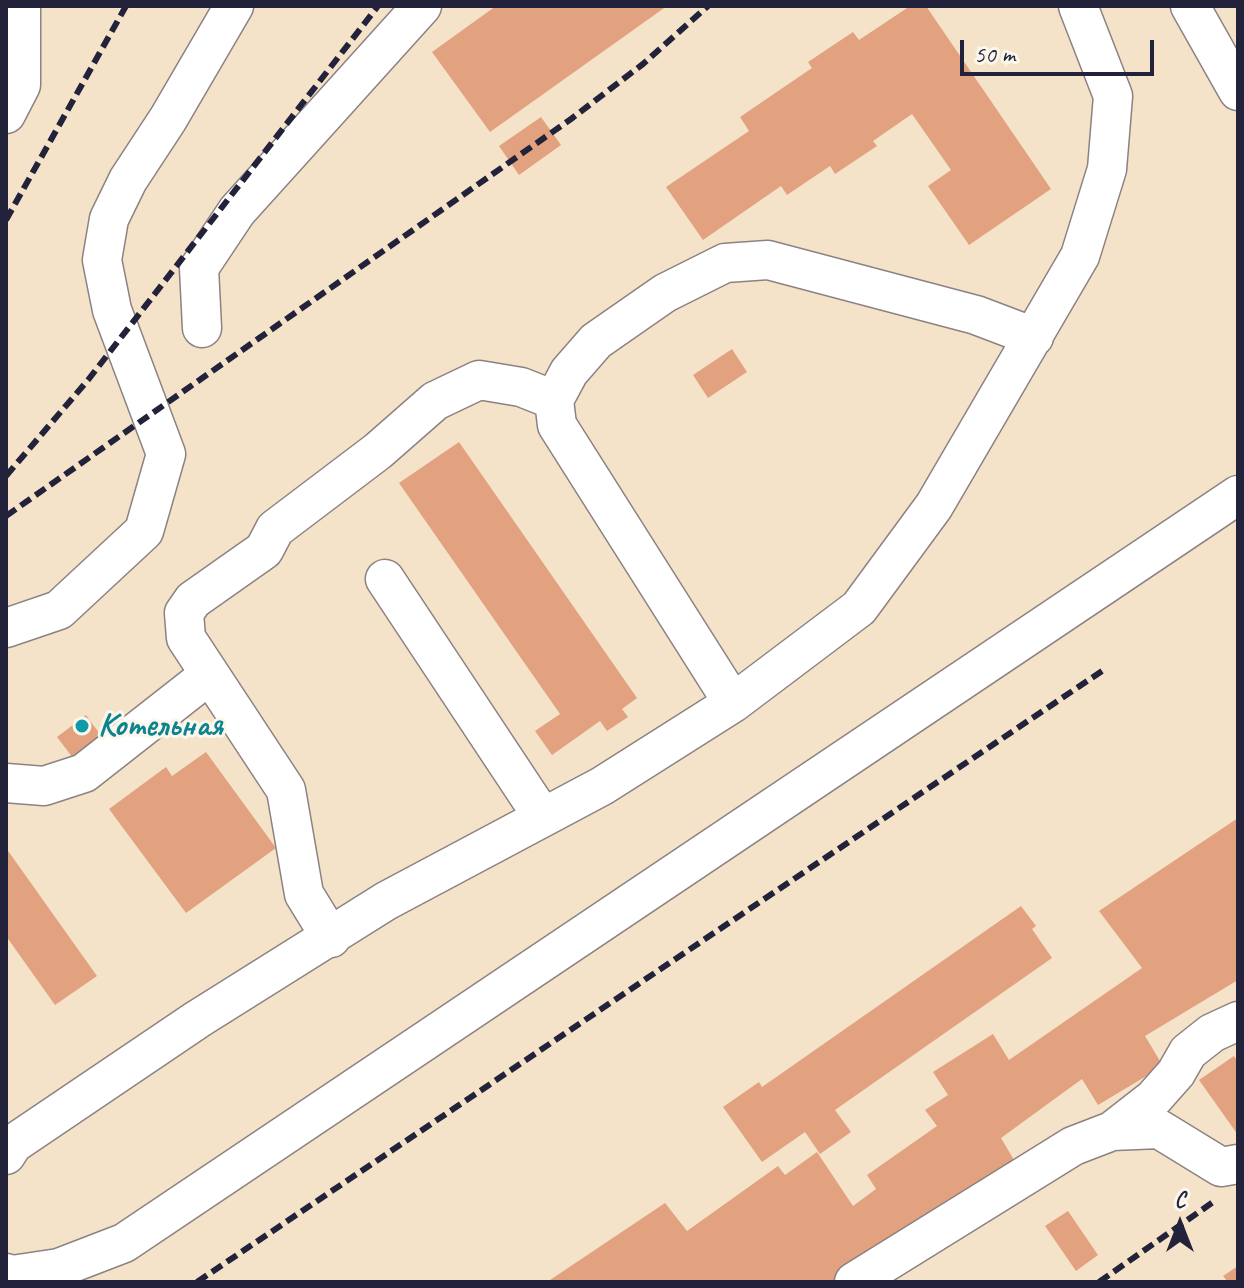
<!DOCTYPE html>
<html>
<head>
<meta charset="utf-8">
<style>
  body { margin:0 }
  #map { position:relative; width:1244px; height:1288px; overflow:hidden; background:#f5e3c9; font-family:Caveat,sans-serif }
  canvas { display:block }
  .frame { position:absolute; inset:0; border:8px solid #22223b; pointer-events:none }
  .north { position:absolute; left:1140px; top:1184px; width:80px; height:80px; -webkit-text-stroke:6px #fbf7ec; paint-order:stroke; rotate:0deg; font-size:22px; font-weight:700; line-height:32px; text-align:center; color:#22223b }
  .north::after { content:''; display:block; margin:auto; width:28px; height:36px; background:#22223b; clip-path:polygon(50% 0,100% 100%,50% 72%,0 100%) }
  .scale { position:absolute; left:960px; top:40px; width:194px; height:36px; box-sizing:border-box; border:4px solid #22223b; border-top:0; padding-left:10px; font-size:24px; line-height:28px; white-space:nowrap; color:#22223b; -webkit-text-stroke:6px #fbf7ec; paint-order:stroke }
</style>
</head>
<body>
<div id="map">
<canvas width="1244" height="1288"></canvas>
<div class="frame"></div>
<div class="north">С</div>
<div class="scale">50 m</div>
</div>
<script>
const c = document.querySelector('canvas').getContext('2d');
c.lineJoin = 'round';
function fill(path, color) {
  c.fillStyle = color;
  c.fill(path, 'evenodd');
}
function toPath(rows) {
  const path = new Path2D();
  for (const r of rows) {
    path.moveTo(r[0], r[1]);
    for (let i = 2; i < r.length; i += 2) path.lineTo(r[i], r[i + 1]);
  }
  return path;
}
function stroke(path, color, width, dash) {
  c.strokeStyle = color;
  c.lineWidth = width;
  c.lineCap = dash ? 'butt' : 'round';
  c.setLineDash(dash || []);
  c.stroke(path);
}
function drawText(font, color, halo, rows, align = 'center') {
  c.font = font + ' Caveat,sans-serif';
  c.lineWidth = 6;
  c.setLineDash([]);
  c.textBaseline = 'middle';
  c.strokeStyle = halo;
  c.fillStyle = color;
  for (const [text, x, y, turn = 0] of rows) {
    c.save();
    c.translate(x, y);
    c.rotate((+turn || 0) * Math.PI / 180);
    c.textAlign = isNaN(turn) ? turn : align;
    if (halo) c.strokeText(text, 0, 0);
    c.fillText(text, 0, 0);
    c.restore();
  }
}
fill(toPath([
  [496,6,667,6,490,132,432,52],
  [910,6,926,6,1051,189,969,245,928,186,951,170,912,114,873,141,877,146,835,174,830,166,787,195,781,186,703,240,666,187,749,131,740,117,812,68,808,62,853,32,859,40],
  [541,117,561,145,519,175,499,146],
  [732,349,747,372,708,398,693,375],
  [459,442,637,698,622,709,628,717,607,731,600,721,552,755,535,731,560,714,399,483],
  [86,715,102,737,73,758,57,737],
  [206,752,276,848,186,913,109,809,166,767,172,776],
  [1238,818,1238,980,1145,1036,1163,1066,1098,1105,1082,1079,1001,1138,1014,1160,837,1282,547,1282,665,1203,687,1231,778,1166,785,1175,817,1152,853,1206,876,1189,867,1175,937,1126,925,1110,948,1095,933,1072,993,1034,1009,1060,1142,968,1099,911],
  [6,848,97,976,55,1005,6,936],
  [1021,906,1036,926,1032,929,1052,958,835,1110,851,1132,820,1154,805,1132,762,1162,723,1107,759,1082,762,1087],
  [1234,1056,1238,1062,1238,1135,1199,1080],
  [1068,1211,1098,1255,1076,1271,1045,1226],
  [1238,1266,1238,1282,1228,1282,1223,1276]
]), '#e2a17f');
const minor = toPath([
  [1190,6,1238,91],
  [6,114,21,85,21,6],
  [202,328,199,268,237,211,422,6],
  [385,579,542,816],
  [6,628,59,610,144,531,166,454,112,310,102,260,109,219,128,180,168,119,234,6],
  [733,703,557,425,554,400,569,372,596,341,665,293,725,263,768,260,976,315,1034,337],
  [6,783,44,786,84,773,209,675],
  [331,938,304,894,286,790,186,638,184,613,193,600,264,550,275,529,378,451,435,401,479,380,521,387,554,400],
  [1112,1131,1153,1099,1176,1073,1188,1052,1212,1033,1238,1021],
  [6,1155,13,1144,198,1019,386,901,602,786,733,703,859,608,934,506,1080,256,1107,169,1113,96,1078,6],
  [6,1273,12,1275,59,1268,124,1243,1238,495],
  [854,1282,1073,1146,1112,1131,1159,1129,1221,1167,1238,1164]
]);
stroke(minor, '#8c8282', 41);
stroke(minor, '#fff', 38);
stroke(toPath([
  [6,220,126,6],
  [6,476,88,380,378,6],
  [6,516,571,119,643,64,708,6],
  [197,1282,1105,669],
  [1099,1282,1216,1200]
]), '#22223b', 6, [12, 6]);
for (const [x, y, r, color] of [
  [82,726,8,"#0f9aa8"]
]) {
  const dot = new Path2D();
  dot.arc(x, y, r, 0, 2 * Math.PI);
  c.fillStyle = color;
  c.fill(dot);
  stroke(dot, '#fbf7ec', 3);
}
drawText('bold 34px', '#0d838f', '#fbf7ec', [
  ["Котельная",98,726]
], 'left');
</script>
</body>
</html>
